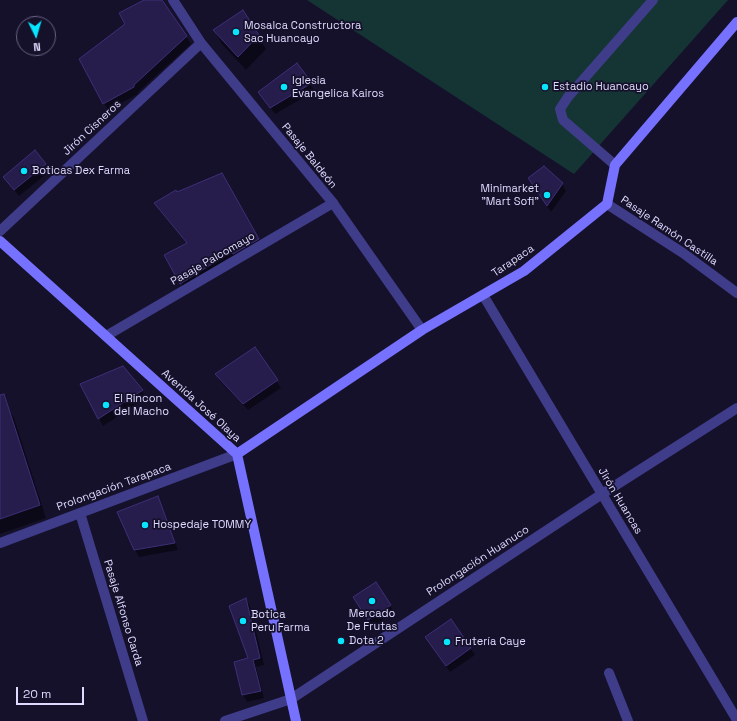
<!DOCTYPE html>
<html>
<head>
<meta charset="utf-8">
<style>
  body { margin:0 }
  #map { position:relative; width:737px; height:721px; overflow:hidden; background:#16112b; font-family:"Space Grotesk",sans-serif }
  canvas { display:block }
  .north { position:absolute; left:16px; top:16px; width:40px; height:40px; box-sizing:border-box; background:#16112b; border:1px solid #666280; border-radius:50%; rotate:175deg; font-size:11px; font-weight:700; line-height:16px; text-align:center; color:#dfdbff }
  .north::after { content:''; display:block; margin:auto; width:14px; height:18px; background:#07e5ff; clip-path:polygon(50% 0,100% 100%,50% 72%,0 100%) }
  .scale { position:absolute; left:16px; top:687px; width:68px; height:18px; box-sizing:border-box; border:2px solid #dfdbff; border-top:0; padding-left:5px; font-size:12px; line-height:14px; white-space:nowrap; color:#dfdbff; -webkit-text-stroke:3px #16112b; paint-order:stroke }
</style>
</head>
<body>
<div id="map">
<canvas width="737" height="721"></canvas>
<div class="north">N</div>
<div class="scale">20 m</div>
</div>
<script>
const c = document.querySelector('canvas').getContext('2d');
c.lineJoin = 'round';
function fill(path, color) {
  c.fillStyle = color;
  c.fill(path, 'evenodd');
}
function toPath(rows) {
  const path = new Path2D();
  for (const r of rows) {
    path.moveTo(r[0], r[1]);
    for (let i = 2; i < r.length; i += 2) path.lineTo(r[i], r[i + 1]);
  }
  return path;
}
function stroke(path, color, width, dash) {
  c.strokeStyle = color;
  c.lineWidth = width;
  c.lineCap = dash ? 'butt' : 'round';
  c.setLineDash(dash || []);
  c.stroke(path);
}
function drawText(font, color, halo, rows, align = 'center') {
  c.font = font + ' "Space Grotesk",sans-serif';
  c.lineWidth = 3.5;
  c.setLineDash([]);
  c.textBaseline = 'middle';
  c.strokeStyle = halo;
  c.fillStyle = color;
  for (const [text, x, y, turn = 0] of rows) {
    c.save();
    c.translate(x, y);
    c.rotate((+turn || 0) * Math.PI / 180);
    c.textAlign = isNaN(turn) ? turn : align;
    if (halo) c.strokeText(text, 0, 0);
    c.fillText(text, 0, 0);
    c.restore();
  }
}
fill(toPath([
  [307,0,728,0,574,174]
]), '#143534');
fill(toPath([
  [146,0,161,0,191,44,137,93,138,94,108,110,104,103,126,24],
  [214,30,258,35,266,49,246,70,222,44],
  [297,65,315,91,275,114,259,92],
  [35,151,49,172,19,196,5,177],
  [222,174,262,246,185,290,165,255,187,244,159,210,155,203],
  [562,184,566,191,551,212,533,186],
  [255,349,281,388,248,410,220,381,216,374],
  [123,368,142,391,146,398,103,426,82,385],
  [7,406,14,418,46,518,0,534,0,408],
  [157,498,161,504,178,550,139,557,135,550],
  [376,583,394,612,373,626,358,604],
  [246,599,250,606,264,665,256,667,264,698,247,702,243,695,235,662,249,659],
  [451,621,475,655,450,672,426,638]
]), '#0007');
const building = toPath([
  [144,0,162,0,187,36,134,85,134,87,103,104,79,59,125,24,119,13,144,0],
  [243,10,259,35,238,57,213,30,243,10],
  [297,63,312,83,270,108,258,92,297,63],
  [35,150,46,164,14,190,3,177,35,150],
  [544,166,563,183,547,206,528,178,544,166],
  [222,173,259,239,233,254,231,252,180,284,164,255,187,243,154,203,176,190,177,192,222,173],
  [255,347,278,380,243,404,215,374,255,347],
  [123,366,143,390,98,419,80,384,123,366],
  [4,394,40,505,0,519,0,395,4,394],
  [158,496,175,543,134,550,117,512,158,496],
  [376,582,391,605,368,620,353,597,376,582],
  [246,598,260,658,253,660,261,691,242,695,234,662,248,658,229,606,246,598],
  [451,619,471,648,446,666,425,637,451,619]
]);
fill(building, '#271d4c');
stroke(building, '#3e2f78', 1);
stroke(toPath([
  [615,165,563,120,560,109,568,97,653,0],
  [106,336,333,203],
  [80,513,143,721],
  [609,673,628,721]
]), '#3f3c8a', 10);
stroke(toPath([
  [173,0,201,43,333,203,422,330],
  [607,204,683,253,737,293],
  [0,231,201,43],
  [483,295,737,720],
  [0,543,237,454],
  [225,721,291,699,602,494,737,408]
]), '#3f3c8a', 10);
stroke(toPath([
  [0,241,237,454,296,721],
  [237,454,422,330,524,271,607,204,615,165,737,22]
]), '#7672ff', 10);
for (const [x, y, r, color] of [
  [236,32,4,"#07e5ff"],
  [284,87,4,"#07e5ff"],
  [545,87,4,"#07e5ff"],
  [24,171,4,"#07e5ff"],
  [547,195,4,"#07e5ff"],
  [106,405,4,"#07e5ff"],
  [145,525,4,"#07e5ff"],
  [372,601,4,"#07e5ff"],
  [243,621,4,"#07e5ff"],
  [341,641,4,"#07e5ff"],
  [447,642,4,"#07e5ff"]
]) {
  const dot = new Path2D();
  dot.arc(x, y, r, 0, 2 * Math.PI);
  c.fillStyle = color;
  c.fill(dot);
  stroke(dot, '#16112b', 1.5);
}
drawText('11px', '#dfdbff', '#16112b', [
  ["Mosalca Constructora",244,26],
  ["Sac Huancayo",244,39],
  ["Iglesia",292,81],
  ["Evangelica Kairos",292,94],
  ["Estadio Huancayo",553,87],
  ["Boticas Dex Farma",32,171],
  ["Minimarket",539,189,"right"],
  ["\"Mart Sofi\"",539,202,"right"],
  ["El Rincon",114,399],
  ["del Macho",114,412],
  ["Hospedaje TOMMY",153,525],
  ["Mercado",372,614,"center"],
  ["De Frutas",372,627,"center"],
  ["Botica",251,615],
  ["Peru Farma",251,628],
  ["Dota 2",349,641],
  ["Frutería Caye",455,642]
], 'left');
drawText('11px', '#dfdbff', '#16112b', [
  ["Jirón Cisneros",92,128,-43],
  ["Pasaje Baldeón",309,156,51],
  ["Pasaje Ramón Castilla",669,231,34],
  ["Pasaje Palcomayo",213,259,-30],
  ["Tarapaca",513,261,-34],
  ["Avenida José Olaya",201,406,42],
  ["Prolongación Tarapaca",114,487,-20],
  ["Jirón Huancas",620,501,59],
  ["Prolongación Huanuco",478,561,-33],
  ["Pasaje Alfonso Carda",123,613,73]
]);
</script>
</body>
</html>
